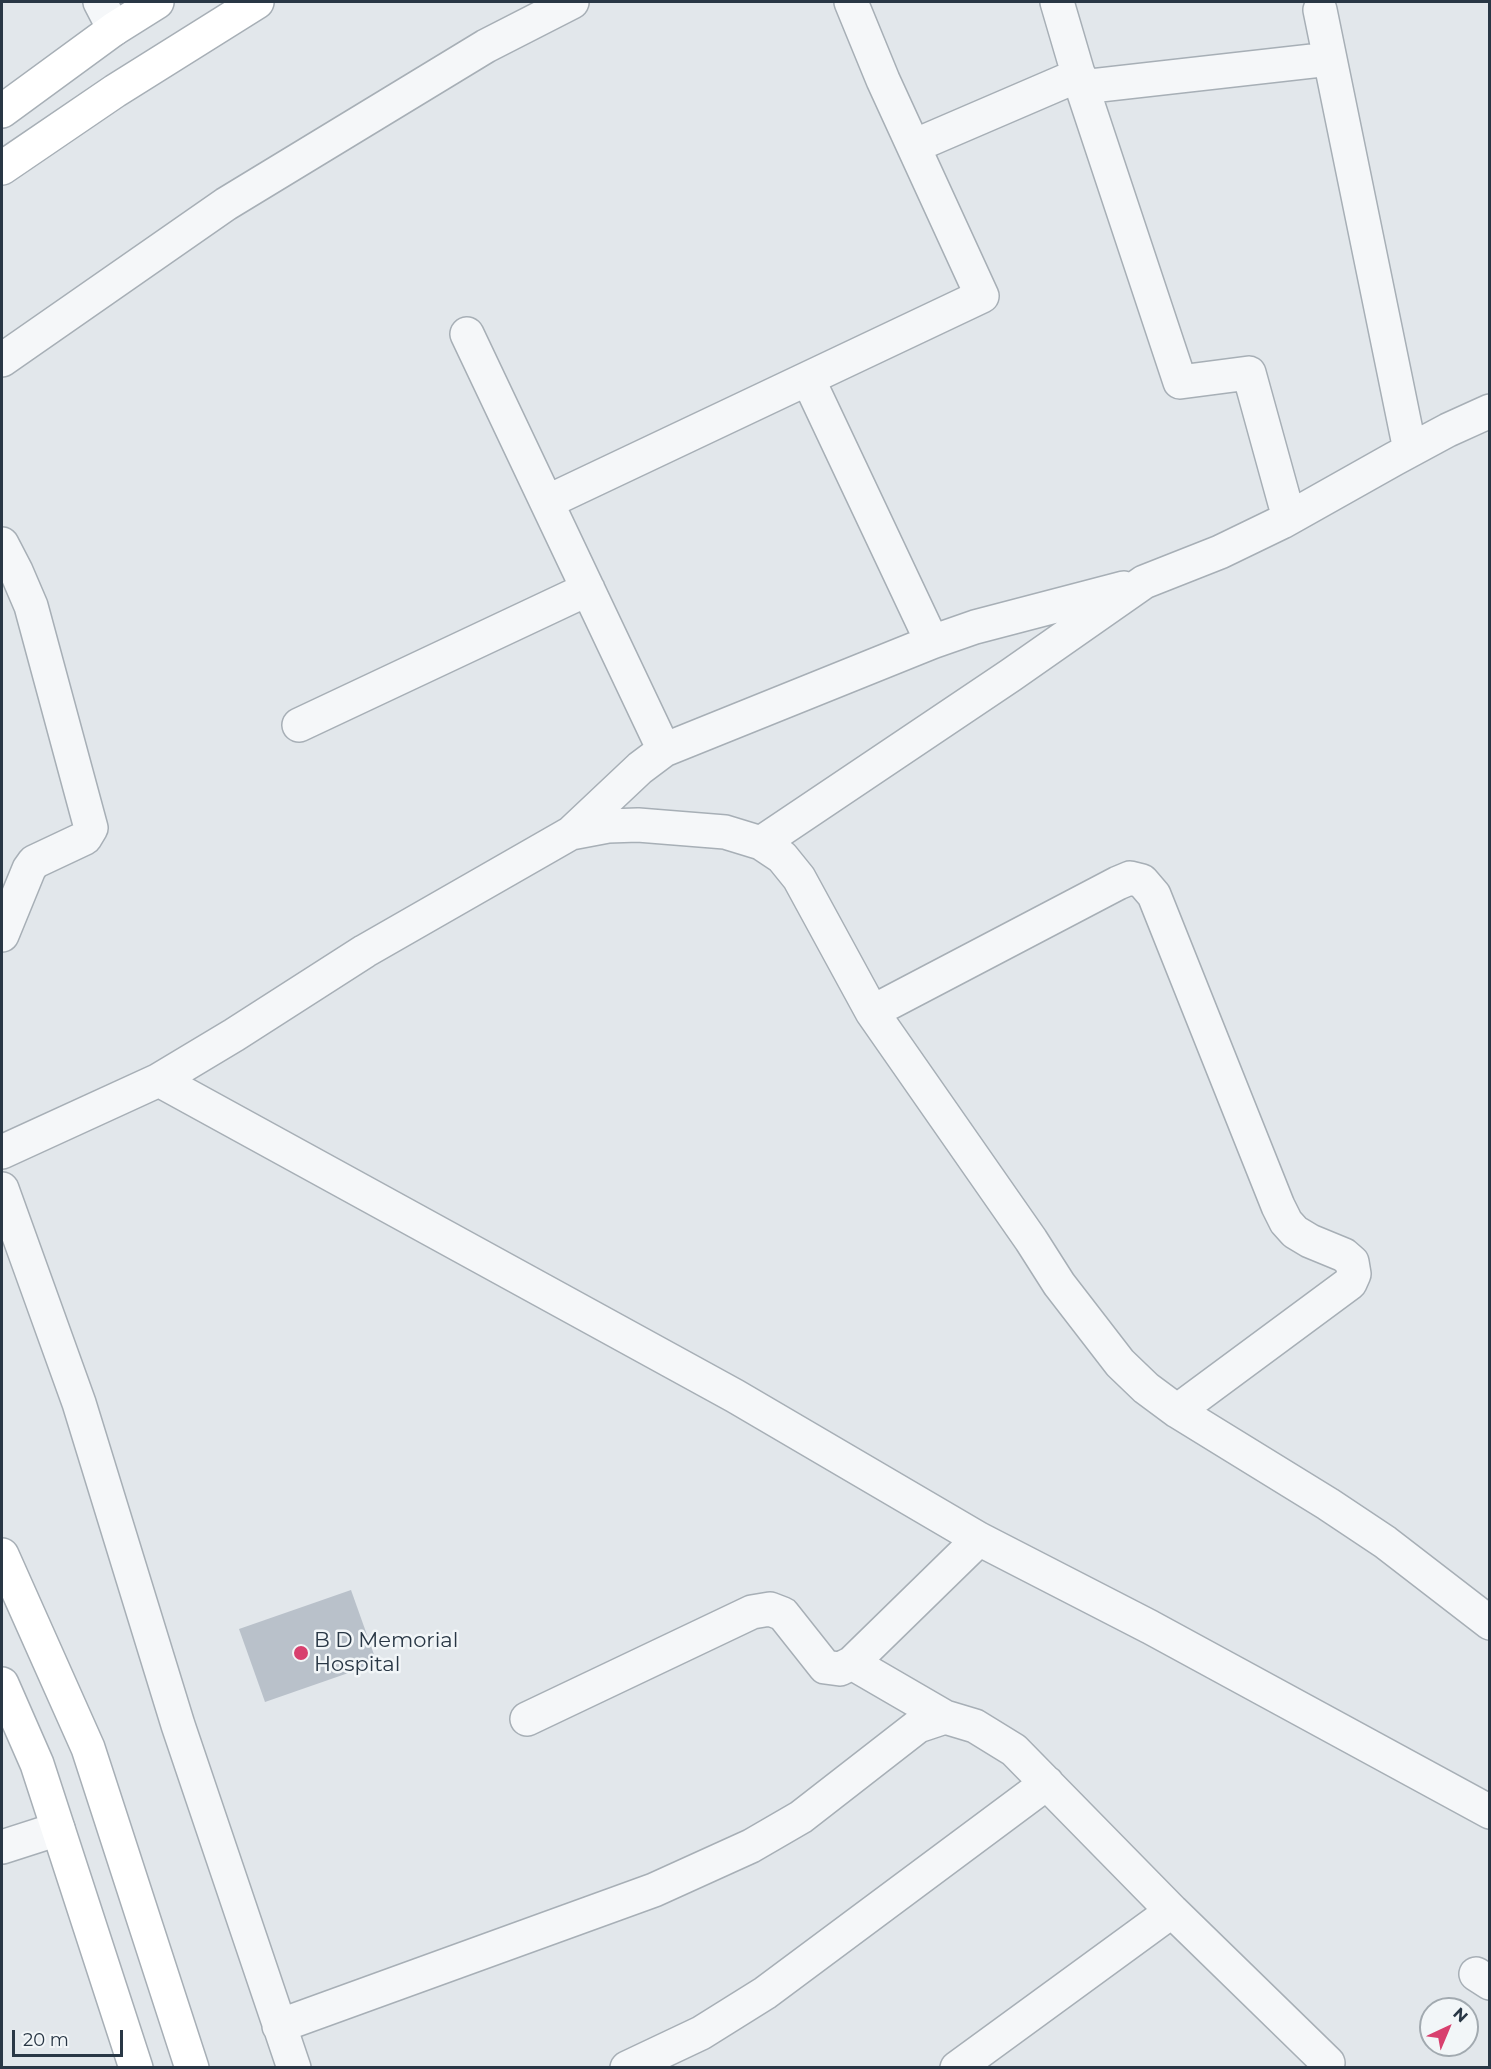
<!DOCTYPE html>
<html>
<head>
<meta charset="utf-8">
<style>
  body { margin:0 }
  #map { position:relative; width:1491px; height:2069px; overflow:hidden; background:#e2e7eb; font-family:Montserrat,sans-serif }
  canvas { display:block }
  .frame { position:absolute; inset:0; border:3px solid #293745; pointer-events:none }
  .north { position:absolute; left:1419px; top:1997px; width:60px; height:60px; box-sizing:border-box; background:#f2f6f8; border:2px solid #a2aab0; border-radius:50%; rotate:44deg; font-size:16px; font-weight:700; line-height:24px; text-align:center; color:#293745 }
  .north::after { content:''; display:block; margin:auto; width:21px; height:27px; background:#d8406e; clip-path:polygon(50% 0,100% 100%,50% 72%,0 100%) }
  .scale { position:absolute; left:12px; top:2030px; width:111px; height:27px; box-sizing:border-box; border:3px solid #293745; border-top:0; padding-left:8px; font-size:18px; line-height:21px; white-space:nowrap; color:#293745; -webkit-text-stroke:4px #f2f6f8; paint-order:stroke }
</style>
</head>
<body>
<div id="map">
<canvas width="1491" height="2069"></canvas>
<div class="frame"></div>
<div class="north">N</div>
<div class="scale">20 m</div>
</div>
<script>
const c = document.querySelector('canvas').getContext('2d');
c.lineJoin = 'round';
function fill(path, color) {
  c.fillStyle = color;
  c.fill(path, 'evenodd');
}
function toPath(rows) {
  const path = new Path2D();
  for (const r of rows) {
    path.moveTo(r[0], r[1]);
    for (let i = 2; i < r.length; i += 2) path.lineTo(r[i], r[i + 1]);
  }
  return path;
}
function stroke(path, color, width, dash) {
  c.strokeStyle = color;
  c.lineWidth = width;
  c.lineCap = dash ? 'butt' : 'round';
  c.setLineDash(dash || []);
  c.stroke(path);
}
function drawText(font, color, halo, rows, align = 'center') {
  c.font = font + ' Montserrat,sans-serif';
  c.lineWidth = 5;
  c.setLineDash([]);
  c.textBaseline = 'middle';
  c.strokeStyle = halo;
  c.fillStyle = color;
  for (const [text, x, y, turn = 0] of rows) {
    c.save();
    c.translate(x, y);
    c.rotate((+turn || 0) * Math.PI / 180);
    c.textAlign = isNaN(turn) ? turn : align;
    if (halo) c.strokeText(text, 0, 0);
    c.fillText(text, 0, 0);
    c.restore();
  }
}
fill(toPath([
  [351,1590,377,1663,265,1702,239,1629]
]), '#b9c1ca');
const minor = toPath([
  [100,2,114,29],
  [1057,2,1082,87,1180,382,1249,373,1289,518],
  [1320,10,1410,450],
  [1082,87,1330,59],
  [914,146,1079,75],
  [467,334,664,750],
  [2,360,226,204,486,46,572,2],
  [808,379,932,642],
  [547,502,982,296,883,80,851,2],
  [2,544,16,571,31,606,91,828,85,838,34,862,29,869,2,935],
  [299,725,588,589],
  [571,833,640,768,664,750,932,642,975,627,1124,588],
  [761,843,1011,675,1144,582,1220,552,1282,522,1394,459,1448,430,1490,411],
  [872,1012,1118,883,1130,878,1142,881,1154,895,1278,1206,1286,1222,1295,1232,1310,1241,1344,1255,1352,1262,1354,1274,1350,1283,1177,1411],
  [159,1080,234,1035,365,951,571,833,608,826,638,825,725,832,761,843,782,857,799,878,872,1012,1031,1240,1059,1284,1120,1363,1146,1388,1177,1411,1328,1504,1385,1542,1490,1623],
  [2,1152,159,1080,735,1396,979,1539,1150,1627,1490,1812],
  [2,1189,79,1403,178,1725,294,2068],
  [852,1663,945,1717],
  [527,1719,752,1612,770,1609,783,1614,825,1667,840,1669,852,1663,979,1539],
  [2,1847,58,1829],
  [1476,1974,1490,1983],
  [279,2026,654,1890,751,1846,801,1817,918,1726,945,1717,975,1726,1014,1750,1172,1911,1328,2063],
  [627,2068,701,2033,765,1993,1047,1783],
  [957,2068,1172,1911]
]);
const secondary = toPath([
  [2,111,114,29,157,2],
  [2,168,115,91,257,2],
  [2,1555,88,1748,192,2068],
  [2,1684,37,1764,136,2068]
]);
stroke(minor, '#a7afb6', 36);
stroke(secondary, '#a7afb6', 36);
stroke(minor, '#f5f7f9', 33);
stroke(secondary, '#fff', 33);
for (const [x, y, r, color] of [
  [301,1653,8,"#d8406e"]
]) {
  const dot = new Path2D();
  dot.arc(x, y, r, 0, 2 * Math.PI);
  c.fillStyle = color;
  c.fill(dot);
  stroke(dot, '#f2f6f8', 2);
}
drawText('21px', '#293745', '#f2f6f8', [
  ["B D Memorial",314,1641],
  ["Hospital",314,1665]
], 'left');
</script>
</body>
</html>
